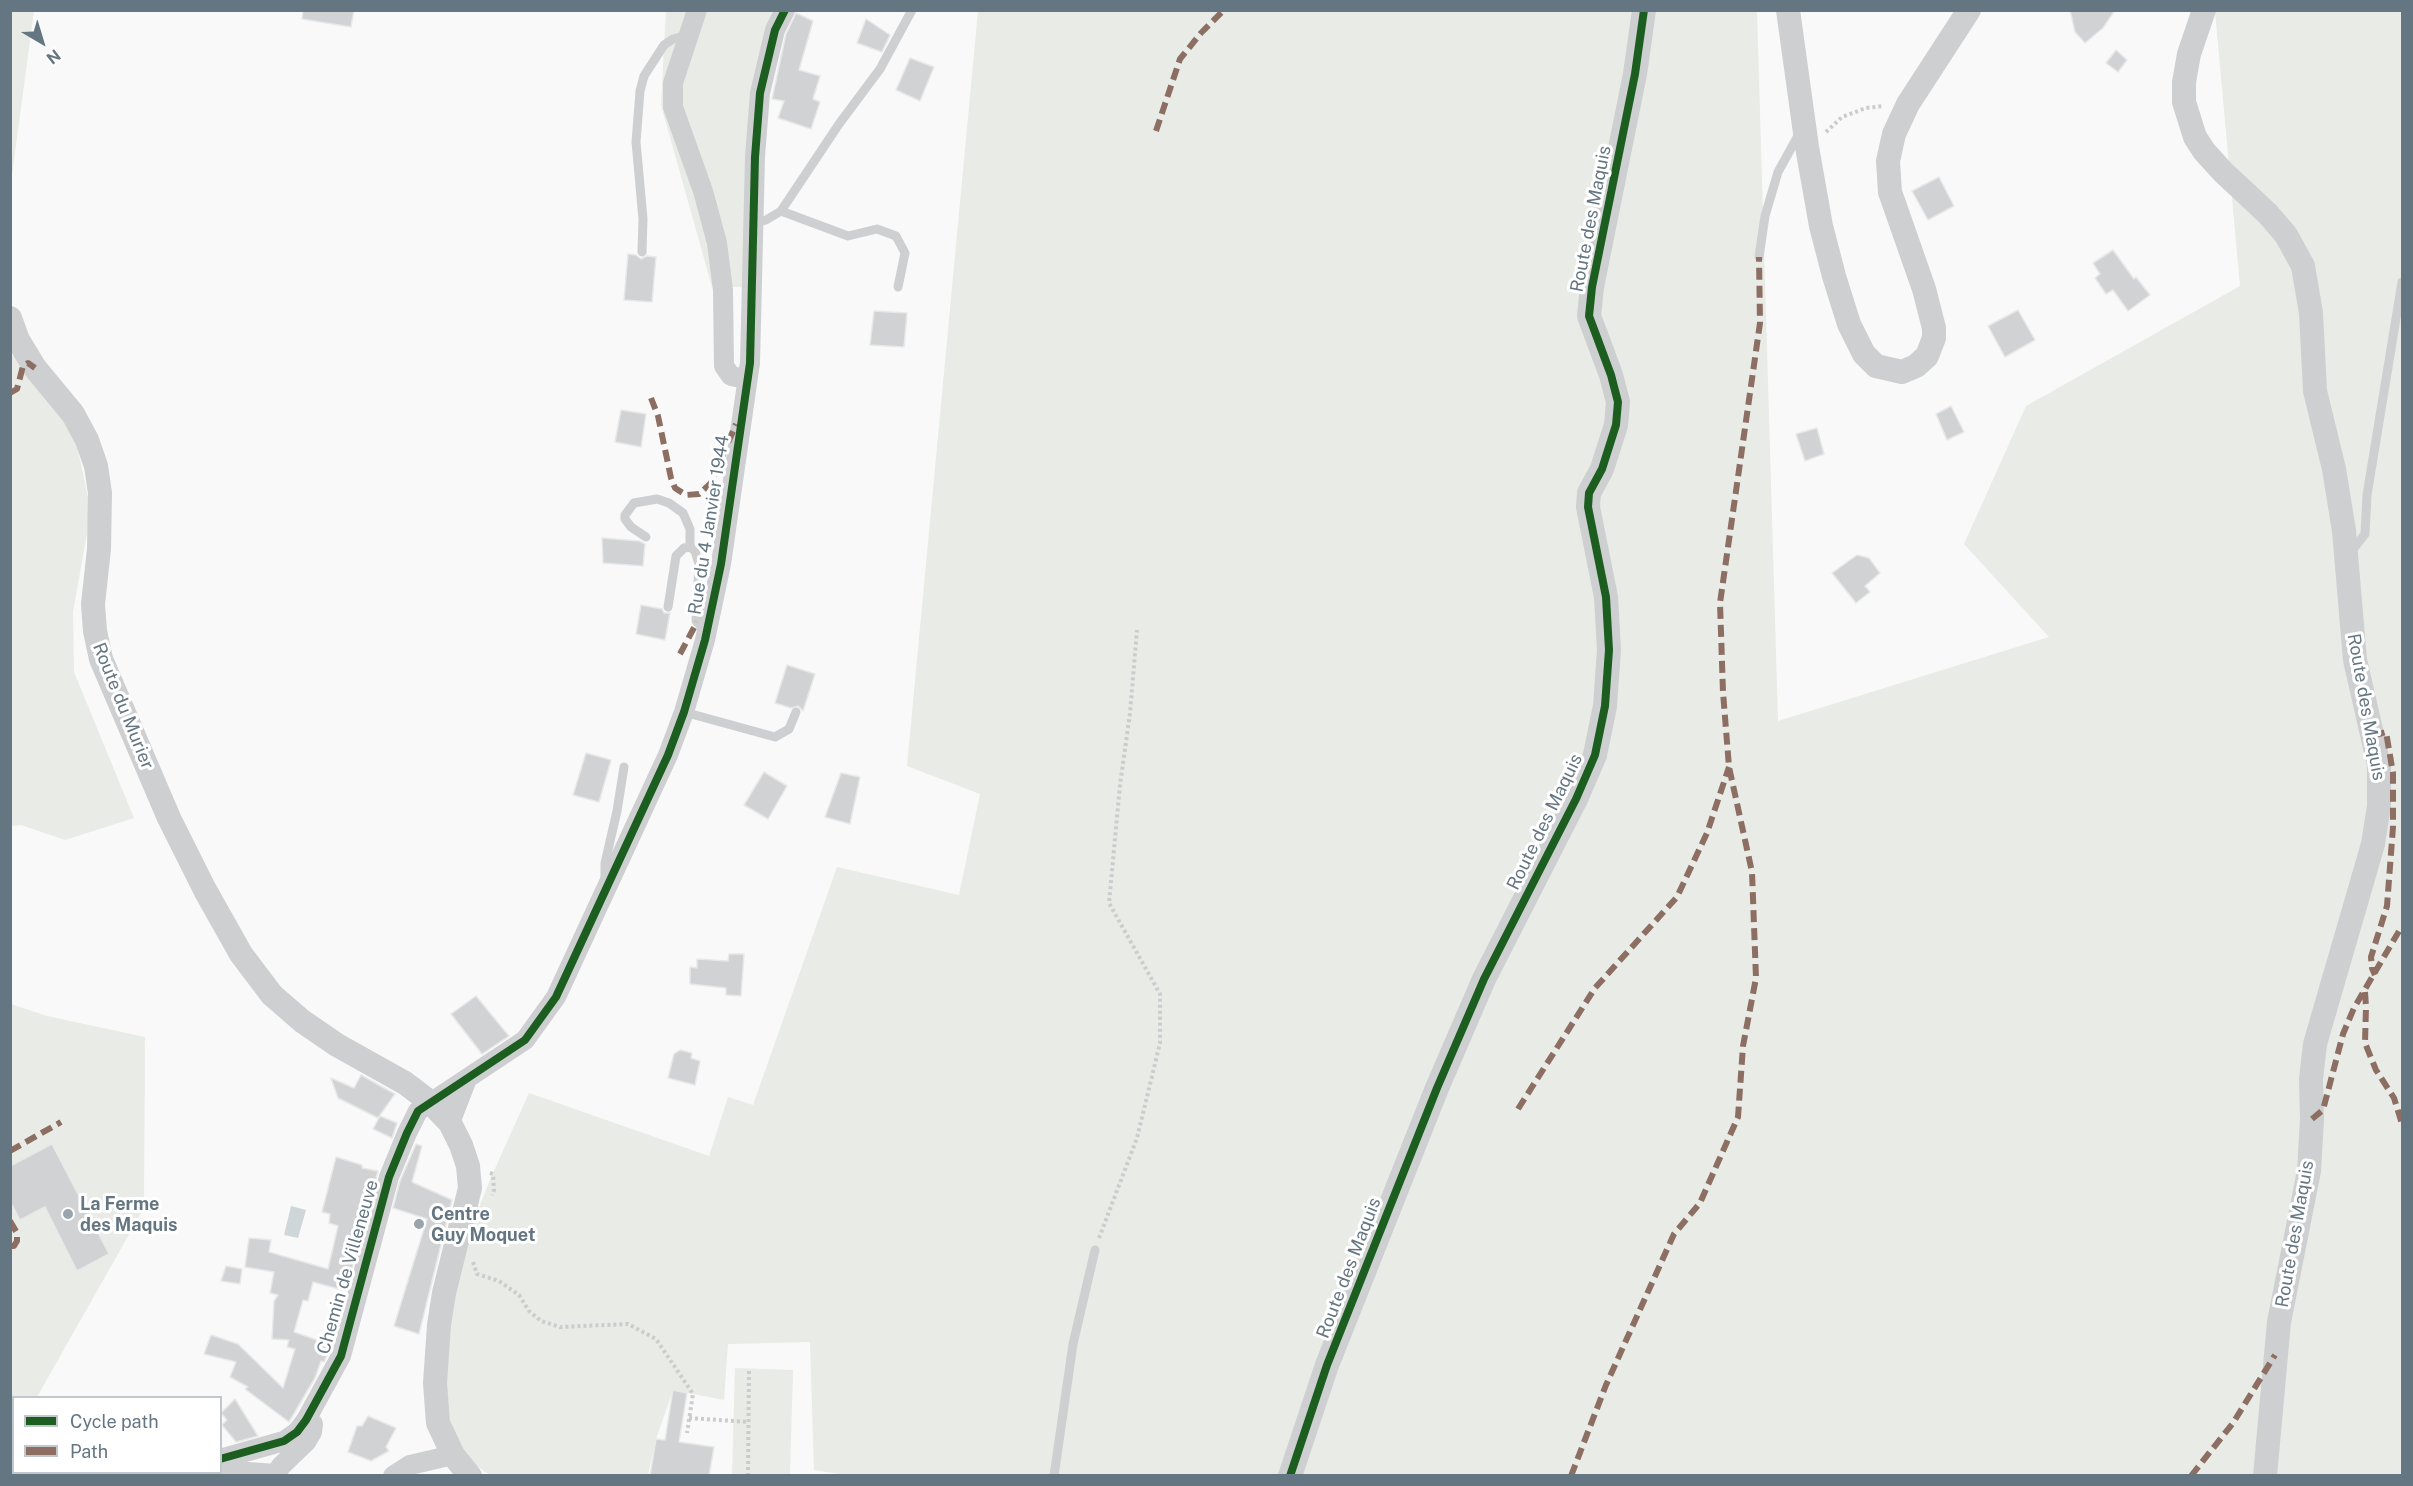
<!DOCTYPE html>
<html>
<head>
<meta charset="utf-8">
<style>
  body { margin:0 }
  #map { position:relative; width:2413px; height:1486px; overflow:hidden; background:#f9f9f9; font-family:"Public Sans",sans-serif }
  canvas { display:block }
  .frame { position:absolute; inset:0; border:12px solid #657683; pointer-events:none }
  .legend { position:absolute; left:12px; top:1396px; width:210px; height:78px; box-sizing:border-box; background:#fff; border:2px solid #c1c8cd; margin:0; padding:8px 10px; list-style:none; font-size:18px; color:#657683 }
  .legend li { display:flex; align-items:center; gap:12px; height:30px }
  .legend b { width:30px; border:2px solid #c1c8cd }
  .north { position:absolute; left:12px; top:12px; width:60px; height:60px; -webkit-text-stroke:4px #fff; paint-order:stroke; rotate:142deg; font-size:16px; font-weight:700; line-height:24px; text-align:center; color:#657683 }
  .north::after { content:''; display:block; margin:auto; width:21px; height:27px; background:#657683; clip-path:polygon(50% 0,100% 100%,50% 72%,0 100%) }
</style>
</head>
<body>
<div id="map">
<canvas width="2413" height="1486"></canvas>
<div class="frame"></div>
<ul class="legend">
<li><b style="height:8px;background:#1b5e20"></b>Cycle path</li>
<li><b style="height:8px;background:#8d6e63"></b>Path</li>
</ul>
<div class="north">N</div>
</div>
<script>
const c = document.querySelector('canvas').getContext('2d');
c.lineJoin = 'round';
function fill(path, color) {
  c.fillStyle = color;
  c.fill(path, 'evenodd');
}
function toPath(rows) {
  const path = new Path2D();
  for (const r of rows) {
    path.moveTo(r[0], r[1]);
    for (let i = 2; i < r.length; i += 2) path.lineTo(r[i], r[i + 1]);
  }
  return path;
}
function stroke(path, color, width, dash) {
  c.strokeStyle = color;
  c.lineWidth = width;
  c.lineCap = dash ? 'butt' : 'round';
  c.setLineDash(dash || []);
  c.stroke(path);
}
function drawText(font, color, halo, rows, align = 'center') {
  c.font = font + ' "Public Sans",sans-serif';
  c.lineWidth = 6;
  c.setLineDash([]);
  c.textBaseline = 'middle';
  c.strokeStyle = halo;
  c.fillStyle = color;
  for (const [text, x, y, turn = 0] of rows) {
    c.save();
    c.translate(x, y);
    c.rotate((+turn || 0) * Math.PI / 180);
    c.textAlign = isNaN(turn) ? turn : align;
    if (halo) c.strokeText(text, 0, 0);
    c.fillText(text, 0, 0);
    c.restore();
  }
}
fill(toPath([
  [11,10,34,11,11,182,10,11],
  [666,11,791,11,775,39,745,287,712,287,661,105],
  [978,11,1757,11,1778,721,2049,637,1964,544,2026,406,2240,286,2215,11,2402,11,2402,1475,846,1475,814,1470,810,1342,728,1344,724,1400,673,1390,656,1439,648,1475,490,1475,466,1458,445,1416,448,1334,464,1246,489,1182,529,1093,709,1156,728,1097,753,1105,837,867,959,895,980,794,907,766],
  [16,354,73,427,91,511,73,612,74,672,134,818,65,840,21,825,11,826,10,357],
  [11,1004,47,1016,145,1037,144,1208,37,1397,14,1398,13,1439,11,1444],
  [735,1368,793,1370,790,1475,732,1475]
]), '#e8ebe6');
fill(toPath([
  [291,1206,306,1210,298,1238,284,1235]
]), '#ced6d9');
const building = toPath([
  [303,10,354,10,351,27,302,19,303,10],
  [2070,10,2115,10,2103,28,2085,43,2075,32,2070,10],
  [796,13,813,21,799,70,820,76,813,99,820,102,811,129,778,118,784,101,772,99,786,34,796,13],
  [866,19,890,35,882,52,857,43,866,19],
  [2116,50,2127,60,2118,72,2106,63,2116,50],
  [910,58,934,67,920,101,896,90,910,58],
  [1939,177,1954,206,1928,220,1912,191,1939,177],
  [2113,250,2134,279,2136,277,2150,295,2128,311,2113,290,2106,294,2095,278,2100,274,2093,263,2113,250],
  [628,254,636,255,641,259,647,256,656,257,652,302,624,300,628,254],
  [2018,310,2035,340,2005,357,1988,326,2018,310],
  [874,311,907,313,904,347,870,345,874,311],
  [1951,406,1964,432,1947,440,1936,414,1951,406],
  [621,410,646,414,641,447,615,442,621,410],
  [1817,428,1824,454,1805,461,1796,434,1817,428],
  [602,538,639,541,645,544,643,566,603,563,602,538],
  [1857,555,1869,558,1880,573,1865,586,1870,592,1856,603,1832,573,1857,555],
  [641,605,662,609,664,613,670,613,665,640,636,634,641,605],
  [787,665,815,674,803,711,798,706,791,708,775,703,787,665],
  [586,753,611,760,599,802,573,795,586,753],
  [764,772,787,786,768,819,744,805,764,772],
  [841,773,860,777,850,824,825,817,841,773],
  [729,954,744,954,741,996,726,995,726,988,690,984,690,967,697,968,697,959,728,961,729,954],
  [476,996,509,1036,482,1054,451,1014,476,996],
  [680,1050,692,1053,691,1058,700,1061,695,1085,668,1078,674,1054,680,1050],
  [361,1075,395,1094,378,1118,338,1098,331,1078,354,1088,361,1075],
  [380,1116,397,1123,392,1138,373,1129,380,1116],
  [52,1144,109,1254,77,1271,45,1207,20,1220,10,1201,10,1166,52,1144],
  [416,1144,422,1146,412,1182,452,1200,419,1334,394,1326,427,1219,393,1208,400,1181,416,1144],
  [336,1157,362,1165,362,1168,378,1171,346,1291,313,1282,308,1301,303,1300,294,1332,331,1345,324,1362,321,1361,315,1378,289,1422,245,1389,248,1387,230,1377,236,1362,204,1354,211,1335,238,1344,283,1388,295,1349,287,1347,289,1340,272,1339,274,1301,278,1295,270,1293,274,1272,245,1267,249,1238,271,1240,269,1252,328,1269,338,1226,329,1223,330,1214,322,1212,336,1157],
  [226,1266,242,1269,240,1284,221,1281,226,1266],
  [673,1390,687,1393,679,1442,714,1447,709,1476,650,1476,656,1439,665,1440,673,1390],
  [235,1399,258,1436,236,1442,222,1425,227,1420,221,1413,235,1399],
  [368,1416,396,1428,386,1447,389,1451,371,1461,348,1452,357,1426,362,1426,368,1416]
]);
fill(building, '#d0d2d3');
stroke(building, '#e8e8e8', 1.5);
stroke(toPath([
  [1826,132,1842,117,1866,108,1883,106],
  [490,1173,493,1174,494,1190,492,1195],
  [1099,1238,1137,1138,1160,1043,1160,994,1109,903,1120,785,1130,713,1137,630],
  [473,1262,477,1274,499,1281,519,1295,529,1311,541,1321,560,1327,628,1324,656,1339,693,1394,687,1433],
  [689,1418,749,1422],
  [748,1476,749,1369]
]), '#cbcccd', 4, [3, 3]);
stroke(toPath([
  [781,211,839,124,880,69,912,10],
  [752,224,766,220,781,211,848,236,877,229,896,236,905,253,898,287],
  [642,252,643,219,636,142,640,91,644,76,664,45,673,39,688,35],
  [1759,257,1765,216,1778,172,1799,134],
  [646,537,631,527,625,519,625,515,634,503,657,499,669,503,683,513,690,529,690,547],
  [2350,553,2365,534,2367,495,2402,282],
  [668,607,676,556,684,548,690,547,695,551,699,564,696,621,700,625,708,626],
  [684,712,775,737,789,729,796,712],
  [605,882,605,863,617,811,624,767],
  [1054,1476,1073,1344,1095,1250]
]), '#cecfd0', 9);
stroke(toPath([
  [697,10,673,83,673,107,703,191,717,243,723,290,724,366,731,376,746,379],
  [450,1123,467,1079],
  [220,1459,284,1441,297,1432,306,1420,341,1356,389,1177,407,1133,418,1111,525,1040,556,997,668,755,684,712,705,640,721,564,750,363,755,157,760,93,775,30,785,10],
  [220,1470,276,1474],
  [150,1476,162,1472],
  [275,1476,281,1466,306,1442,312,1432,313,1424,310,1422],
  [393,1476,410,1465,453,1455]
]), '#cecfd0', 20);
stroke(toPath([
  [1788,10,1807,147,1821,226,1834,276,1849,324,1864,354,1876,366,1902,372,1916,366,1927,356,1934,338,1934,328,1924,289,1890,192,1888,161,1894,134,1908,104,1969,10],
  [2204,10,2189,54,2184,82,2184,102,2195,137,2204,151,2223,172,2268,214,2286,235,2303,266,2311,313,2315,391,2334,469,2344,531,2355,660,2379,765,2379,806,2373,844,2315,1044,2311,1079,2312,1119,2309,1171,2279,1322,2265,1476],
  [10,318,18,340,35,368,73,414,87,440,96,466,100,493,99,549,93,604,95,631,101,659,169,818,205,890,241,954,272,995,302,1021,337,1045,405,1083,430,1102,450,1123,461,1145,468,1166,470,1188,444,1293,439,1325,435,1383,438,1423,453,1455,470,1476],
  [1290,1476,1327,1365,1437,1088,1484,979,1576,799,1595,755,1605,706,1609,650,1606,597,1588,507,1589,493,1602,469,1616,425,1618,402,1611,375,1589,316,1592,287,1635,74,1644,10]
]), '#cecfd0', 24);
stroke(toPath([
  [1156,131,1180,59,1201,33,1224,10],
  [10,393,17,389,23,366,28,363,35,368],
  [651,398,658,416,671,478,675,488,686,495,699,494,711,483,736,424],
  [680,654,697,622],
  [2373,736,2386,732,2393,773,2393,827,2387,906,2371,957,2372,968,2375,975],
  [2365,992,2366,1007,2365,1043,2376,1070,2394,1098,2402,1124],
  [1518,1109,1595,988,1677,897,1707,833,1729,767],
  [2312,1119,2323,1110,2343,1034,2354,1008,2402,926],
  [10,1151,61,1122],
  [10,1221,17,1233,17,1241,14,1246,10,1246],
  [1571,1476,1606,1385,1674,1234,1700,1203,1738,1117,1743,1046,1756,978,1752,872,1729,767,1723,692,1720,603,1760,323,1759,257],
  [2191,1476,2233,1423,2275,1355]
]), '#8d6e63', 6, [12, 6]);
stroke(toPath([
  [220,1459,284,1441,297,1432,306,1420,341,1356,389,1177,407,1133,418,1111,525,1040,556,997,668,755,684,712,705,640,721,564,750,363,755,157,760,93,775,30,785,10],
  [1290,1476,1327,1365,1437,1088,1484,979,1576,799,1595,755,1605,706,1609,650,1606,597,1588,507,1589,493,1602,469,1616,425,1618,402,1611,375,1589,316,1592,287,1635,74,1644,10]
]), '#1b5e20', 8);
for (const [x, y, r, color] of [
  [68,1214,6,"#99a4ac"],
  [419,1224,6,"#99a4ac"]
]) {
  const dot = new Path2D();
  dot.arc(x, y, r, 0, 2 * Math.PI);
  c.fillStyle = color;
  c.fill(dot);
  stroke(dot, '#fff', 2);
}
drawText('18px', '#657683', '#fff', [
  ["Route des Maquis",1591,219,-79],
  ["Rue du 4 Janvier 1944",709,525,-81],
  ["Route du Murier",123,706,68],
  ["Route des Maquis",2366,707,80],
  ["Route des Maquis",1545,822,-64],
  ["Route des Maquis",2295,1234,-80],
  ["Chemin de Villeneuve",348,1267,-74],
  ["Route des Maquis",1349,1268,-69]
]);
drawText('bold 18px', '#657683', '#fff', [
  ["La Ferme",80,1204],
  ["des Maquis",80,1225],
  ["Centre",431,1214],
  ["Guy Moquet",431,1235]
], 'left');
</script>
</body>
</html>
